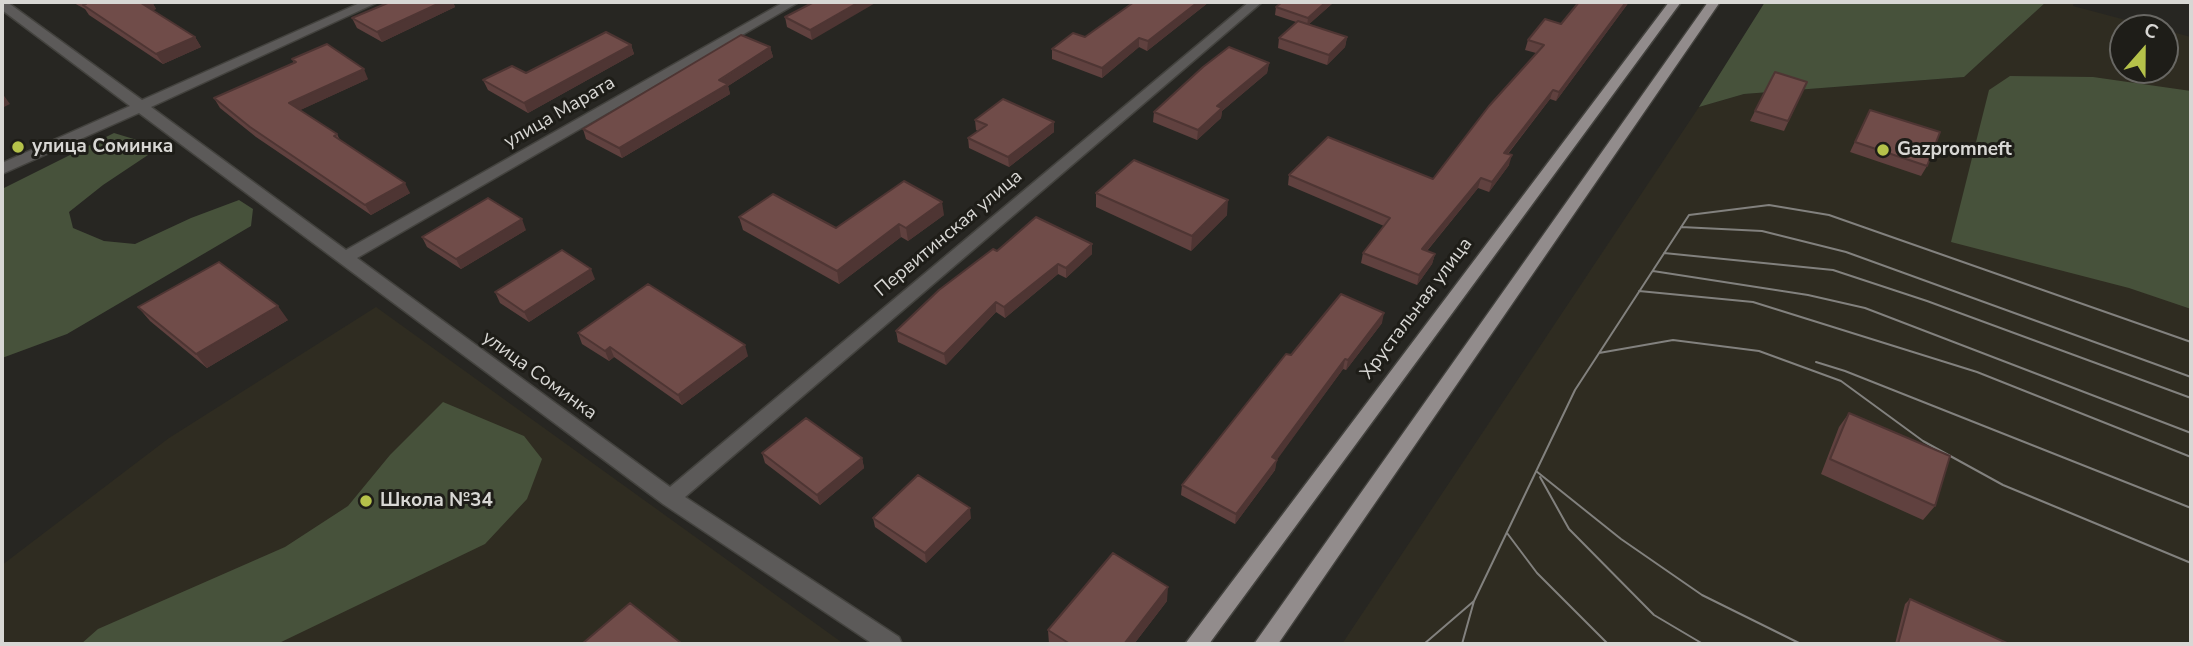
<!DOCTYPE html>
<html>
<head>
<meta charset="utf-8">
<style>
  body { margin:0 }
  #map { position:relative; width:2193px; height:646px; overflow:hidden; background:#272622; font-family:"Nunito Sans",sans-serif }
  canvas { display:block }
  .frame { position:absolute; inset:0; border:4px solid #d8d7d4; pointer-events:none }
  .north { position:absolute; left:2109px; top:14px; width:70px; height:70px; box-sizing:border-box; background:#1e1d18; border:2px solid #686763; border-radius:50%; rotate:21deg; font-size:19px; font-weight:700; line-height:28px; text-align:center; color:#d8d7d4 }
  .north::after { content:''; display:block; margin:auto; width:24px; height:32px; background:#b5c24a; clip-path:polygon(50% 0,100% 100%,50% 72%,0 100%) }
</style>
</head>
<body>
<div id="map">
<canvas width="2193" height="646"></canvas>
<div class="frame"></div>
<div class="north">С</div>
</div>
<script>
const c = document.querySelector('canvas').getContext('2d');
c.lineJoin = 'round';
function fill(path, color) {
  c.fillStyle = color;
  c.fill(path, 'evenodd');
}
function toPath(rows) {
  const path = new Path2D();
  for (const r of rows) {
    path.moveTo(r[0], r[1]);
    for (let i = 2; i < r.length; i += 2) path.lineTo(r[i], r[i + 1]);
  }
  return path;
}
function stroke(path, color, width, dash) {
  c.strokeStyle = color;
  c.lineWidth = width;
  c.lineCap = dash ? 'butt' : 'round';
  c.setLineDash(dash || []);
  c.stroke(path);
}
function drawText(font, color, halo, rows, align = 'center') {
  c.font = font + ' "Nunito Sans",sans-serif';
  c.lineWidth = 6;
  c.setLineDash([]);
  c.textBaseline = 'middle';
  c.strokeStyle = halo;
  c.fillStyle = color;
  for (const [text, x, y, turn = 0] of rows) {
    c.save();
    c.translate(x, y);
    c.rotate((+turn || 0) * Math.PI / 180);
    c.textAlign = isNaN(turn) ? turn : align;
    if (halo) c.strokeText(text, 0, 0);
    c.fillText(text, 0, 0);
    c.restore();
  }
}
fill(toPath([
  [2046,2,2074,2,2073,6,2156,28,2123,28,2123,70,2165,70,2165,30,2191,37,2191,644,1342,644,1699,107,1744,94,1964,77],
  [376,307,844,644,2,644,2,565,169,438]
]), '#2f2c21');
fill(toPath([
  [1765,2,2046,2,1964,77,1744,94,1699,107],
  [2010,76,2093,77,2191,91,2191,309,2129,288,1951,242,1989,90],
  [114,133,160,147,103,185,69,212,73,228,104,241,135,244,191,218,239,200,253,209,251,226,67,334,2,358,2,189],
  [443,402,524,436,542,459,527,499,485,544,277,644,81,644,98,629,285,547,348,506,390,455]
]), '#47523b');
const minor = toPath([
  [2,2,7,2,142,100,362,2,378,2,151,107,346,250,784,2,799,2,357,258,670,487,1249,2,1262,2,685,497,899,637,902,644,873,644,663,504,139,113,2,174,2,163,130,106,2,10,2,2]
]);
const major = toPath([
  [1669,2,1681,2,1209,644,1185,644,1669,2],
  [1708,2,1720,2,1278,644,1254,644,1708,2]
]);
stroke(minor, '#43423e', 3);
stroke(major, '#43423e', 3);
fill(minor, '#5c5a59');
fill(major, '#928c8c');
stroke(toPath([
  [1681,227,1762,231,1846,252,2191,377],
  [1664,253,1833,270,1927,301,2191,398],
  [1653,271,1808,295,1865,308,2191,433],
  [1639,291,1753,302,1977,372,2191,457],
  [1599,353,1673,340,1759,351,1841,381,1923,441,2003,485,2191,563],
  [1816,362,1845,371,2191,508],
  [1536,471,1621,539,1702,595,1801,644],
  [1540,477,1569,529,1654,615,1703,644],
  [1507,533,1537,573,1608,644],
  [1424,644,1474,601,1575,390,1689,215,1769,205,1829,215,2191,342],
  [1462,644,1474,601]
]), '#82817e', 2);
fill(toPath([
  [72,2,152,2,156,9,152,10,195,37,201,47,163,64,89,15,85,9],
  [390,2,453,2,455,7,382,42,357,28,352,18],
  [814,2,812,40,787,27,785,17],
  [1209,2,1147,51,1139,47,1102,78,1052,59,1052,49,1085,37],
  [1282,2,1334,2,1309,24,1347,37,1345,47,1327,65,1278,48,1279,38,1296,22,1275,15,1276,7],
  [1629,2,1556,101,1550,99,1508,154,1509,165,1489,192,1478,188,1427,251,1435,254,1432,264,1417,285,1361,263,1363,253,1384,226,1288,185,1289,175,1433,179,1536,53,1525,50,1528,40,1561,24],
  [631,45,634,54,528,113,488,90,483,80,526,73],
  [770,47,773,57,728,86,730,94,622,158,586,139,583,129],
  [292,59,368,79,300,110,337,134,340,140,410,193,371,215,256,137,220,108,214,98,294,63],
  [1269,63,1267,73,1222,111,1221,118,1197,140,1153,122,1154,112],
  [1807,82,1784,131,1750,121,1755,111],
  [1870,110,1927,166,1921,176,1850,152],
  [975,120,1054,122,1054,132,1009,167,969,148,968,138,978,131,976,130],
  [1096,193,1227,215,1191,251,1096,207],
  [944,215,908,241,901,237,839,284,743,230,739,217,836,228],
  [526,230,461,269,427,247,422,237],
  [1092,244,1092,254,1066,278,1058,274,1005,318,996,312,946,365,898,342,896,331,997,251],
  [595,279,529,322,500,303,495,292],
  [138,307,288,320,207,368,150,321],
  [1382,323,1346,370,1343,369,1276,460,1275,470,1235,524,1181,495,1182,485,1291,355],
  [578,333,748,356,682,405,614,357,609,361,582,344],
  [1849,413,1935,506,1923,520,1821,474,1839,427],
  [762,453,862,458,864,468,820,505,765,463],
  [873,518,971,518,926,563,875,527],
  [1910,599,2009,644,1895,644,1905,604],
  [1167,601,1134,644,1049,644,1048,630]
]), '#60413f');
fill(toPath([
  [144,2,152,2,156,9,147,13,141,3],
  [442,2,453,2,455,7,382,42,377,32],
  [859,2,877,2,812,40,810,30],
  [1198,2,1209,2,1147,51,1148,41],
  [1326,2,1334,2,1307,26,1308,18],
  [1626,2,1629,2,1556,101,1559,92],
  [195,37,201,47,163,64,156,54],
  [1347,37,1345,47,1327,65,1329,55],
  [1139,38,1139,47,1102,78,1102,68],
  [631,45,634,54,528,113,524,103],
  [770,47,773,57,728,86,730,94,622,158,619,148],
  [1269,63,1267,73,1222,111,1221,118,1197,140,1198,130,1217,106],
  [364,69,368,79,294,113,289,103],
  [1553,90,1550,99,1501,162,1504,153],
  [2,93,10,104,2,108],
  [1054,122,1054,132,1009,167,1008,157],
  [1512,155,1509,165,1489,192,1492,182],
  [1481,178,1478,188,1420,259,1422,249],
  [405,183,410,193,371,215,365,205],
  [1228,200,1227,215,1191,251,1192,236],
  [942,202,944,215,908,241,906,228],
  [522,219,526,230,461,269,456,259],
  [899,224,901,237,839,284,837,271],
  [1092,244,1092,254,1066,278,1066,268],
  [1435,254,1432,264,1417,285,1419,275],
  [1058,264,1058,274,1005,318,1004,307],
  [591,269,595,279,529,322,524,312],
  [996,302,996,312,946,365,944,354],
  [278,306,288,320,207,368,196,354],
  [1384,313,1382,323,1346,370,1348,360],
  [745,345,748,356,682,405,678,395],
  [610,347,614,357,609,361,605,351],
  [1345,359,1343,369,1271,468,1272,457],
  [862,458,864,468,820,505,817,495],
  [1277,460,1275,470,1235,524,1236,514],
  [970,508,971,518,926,563,925,553],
  [1168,587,1167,601,1134,644,1124,644]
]), '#4e3533');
const building = toPath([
  [82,2,144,2,141,3,195,37,156,54,83,5,86,4,82,2],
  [390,2,442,2,377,32,352,18,390,2],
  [814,2,859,2,810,30,785,17,814,2],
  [1134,2,1198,2,1148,41,1139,38,1102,68,1052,49,1073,33,1085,37,1134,2],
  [1282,2,1326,2,1308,18,1276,7,1282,2],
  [1579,2,1626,2,1559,92,1553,90,1504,153,1512,155,1492,182,1481,178,1422,249,1435,254,1419,275,1363,253,1390,218,1289,175,1328,137,1433,179,1489,106,1544,45,1528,40,1545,19,1561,24,1579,2],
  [1298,21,1347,37,1329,55,1279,38,1298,21],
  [606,32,631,45,524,103,483,80,512,66,526,73,606,32],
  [741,35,770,47,719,80,728,84,619,148,583,129,741,35],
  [327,44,364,69,289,103,337,134,334,136,405,183,365,205,250,127,214,98,296,62,292,59,327,44],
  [1229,47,1269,63,1217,106,1222,108,1198,130,1154,112,1203,67,1229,47],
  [1775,72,1807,82,1788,121,1755,111,1775,72],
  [1003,99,1054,122,1008,157,968,138,987,125,975,120,1003,99],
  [1870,110,1940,132,1927,166,1855,142,1870,110],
  [1134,160,1228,200,1192,236,1096,193,1134,160],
  [904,181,942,202,906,228,899,224,837,271,739,217,773,194,836,228,904,181],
  [488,198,522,219,456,259,422,237,488,198],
  [1036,217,1092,244,1066,268,1058,264,1004,307,996,302,944,354,896,331,939,290,993,249,997,251,1036,217],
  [562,250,591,269,524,312,495,292,562,250],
  [219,262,278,306,196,354,138,307,219,262],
  [648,284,745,345,678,395,610,347,605,351,578,333,648,284],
  [1341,294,1384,313,1348,360,1345,359,1272,457,1277,460,1236,514,1182,485,1286,354,1291,355,1341,294],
  [1849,413,1950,456,1935,506,1830,459,1849,413],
  [806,418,862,458,817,495,762,453,806,418],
  [918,475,970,508,925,553,873,518,918,475],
  [1113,553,1168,587,1124,644,1070,644,1048,630,1113,553],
  [1910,599,2009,644,1898,644,1910,599],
  [630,603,681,643,680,644,582,644,630,603]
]);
fill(building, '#704c49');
stroke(building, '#4e3533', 2);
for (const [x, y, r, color] of [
  [18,147,7,"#b5c24a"],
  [1883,150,7,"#b5c24a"],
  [366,501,7,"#b5c24a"]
]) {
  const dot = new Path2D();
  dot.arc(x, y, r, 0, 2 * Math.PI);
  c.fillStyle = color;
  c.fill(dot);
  stroke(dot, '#1e1d18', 2.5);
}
drawText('19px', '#d8d7d4', '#1e1d18', [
  ["улица Марата",560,113,-30],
  ["Первитинская улица",949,234,-40],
  ["Хрустальная улица",1417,309,-53],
  ["улица Соминка",539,376,36]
]);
drawText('bold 19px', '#d8d7d4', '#1e1d18', [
  ["улица Соминка",32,147],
  ["Gazpromneft",1897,150],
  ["Школа №34",380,501]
], 'left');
</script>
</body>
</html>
